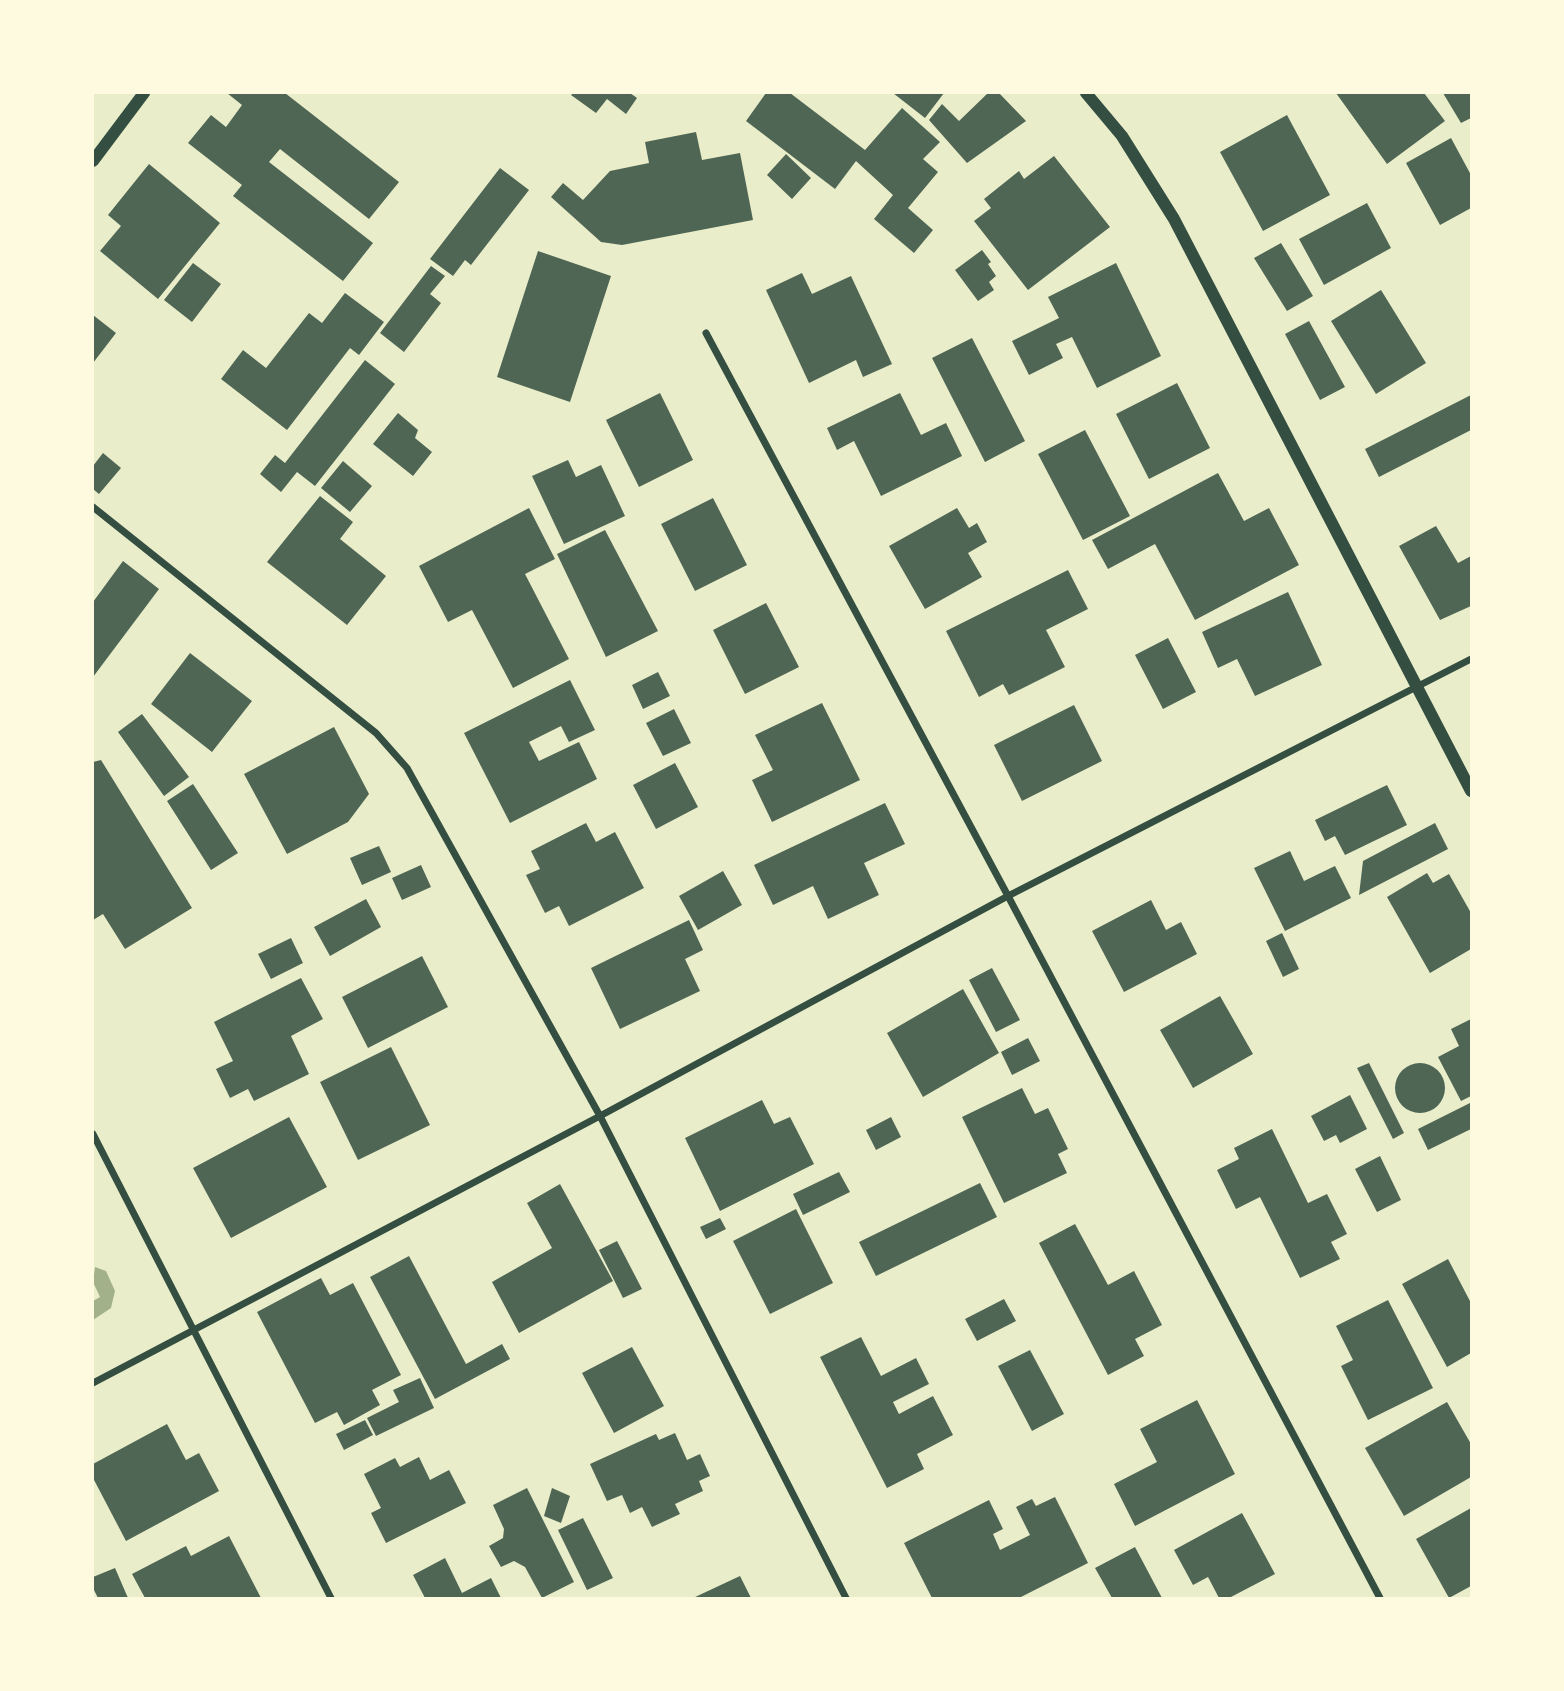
<!DOCTYPE html>
<html>
<head>
<meta charset="utf-8">
<style>
  body { margin:0 }
  #map { position:relative; width:1564px; height:1691px; overflow:hidden; background:#e9edc9; font-family:Signika,sans-serif }
  canvas { display:block }
  .frame { position:absolute; inset:0; border:94px solid #fefae0; pointer-events:none }
</style>
</head>
<body>
<div id="map">
<canvas width="1564" height="1691"></canvas>
<div class="frame"></div>
</div>
<script>
const c = document.querySelector('canvas').getContext('2d');
c.lineJoin = 'round';
function fill(path, color) {
  c.fillStyle = color;
  c.fill(path, 'evenodd');
}
function toPath(rows) {
  const path = new Path2D();
  for (const r of rows) {
    if (r.length === 3) {
      path.moveTo(r[0] + r[2], r[1]);
      path.arc(r[0], r[1], r[2], 0, 2 * Math.PI);
      continue;
    }
    path.moveTo(r[0], r[1]);
    for (let i = 2; i < r.length; i += 2) path.lineTo(r[i], r[i + 1]);
  }
  return path;
}
function stroke(path, color, width, dash) {
  c.strokeStyle = color;
  c.lineWidth = width;
  c.lineCap = dash ? 'butt' : 'round';
  c.setLineDash(dash || []);
  c.stroke(path);
}
fill(toPath([
  [95,1267,106,1271,115,1291,111,1308,93,1320,93,1301,100,1297,93,1282]
]), '#a3b18a');
fill(toPath([
  [227,93,285,93,399,182,369,219,280,149,269,162,373,243,343,281,233,196,242,185,188,143,211,115,226,127,242,105],
  [573,93,630,93,637,98,626,114,607,99,596,113,571,95],
  [766,93,790,93,865,150,902,108,940,142,923,159,938,172,908,208,933,230,914,253,874,219,893,195,856,161,835,189,746,121],
  [893,93,944,93,925,118],
  [988,93,999,93,1026,121,967,163,929,120,942,104,959,121],
  [1336,93,1424,93,1445,121,1387,164],
  [1443,93,1471,93,1471,118,1461,123],
  [1287,115,1330,195,1263,231,1220,152],
  [696,132,702,160,740,153,753,220,622,245,601,242,551,197,563,183,583,200,610,171,649,163,645,142],
  [1451,138,1471,175,1471,208,1440,225,1406,163],
  [786,154,811,178,792,199,767,175],
  [1054,156,1110,227,1028,290,974,221,991,208,984,199,1019,171,1024,179],
  [149,164,220,223,158,299,100,251,121,226,108,215],
  [500,168,529,190,471,265,465,260,453,276,430,259],
  [1367,203,1391,248,1324,285,1299,239],
  [1281,243,1313,296,1287,311,1254,258],
  [982,250,991,262,988,264,996,276,989,282,994,290,978,301,955,270],
  [538,251,611,276,570,402,497,377],
  [193,263,221,284,192,322,164,300],
  [1116,263,1161,356,1097,388,1072,337,1056,344,1063,358,1029,375,1012,341,1059,318,1048,297],
  [431,266,445,276,430,294,441,303,404,352,380,333],
  [802,273,812,294,851,276,892,364,863,377,856,360,809,383,766,290],
  [1381,290,1426,363,1376,394,1331,321],
  [345,293,384,322,359,355,350,348,287,430,221,379,243,350,266,368,309,313,322,323],
  [93,315,116,333,93,363],
  [1309,321,1345,387,1320,400,1285,334],
  [972,338,1025,441,985,462,932,358],
  [365,360,395,384,315,486,297,472,281,492,260,474,275,455,285,463],
  [1177,383,1210,448,1149,479,1116,414],
  [660,393,693,460,639,487,606,420],
  [900,393,921,435,946,423,962,456,881,496,854,441,837,450,827,428],
  [1471,395,1471,430,1379,477,1365,449],
  [398,413,418,430,415,438,432,452,413,476,373,444],
  [1085,430,1130,516,1083,540,1038,454],
  [103,453,121,468,99,494,93,489,93,466],
  [568,460,576,477,601,465,625,516,564,544,532,476],
  [343,461,372,486,350,512,321,488],
  [1218,473,1244,521,1269,508,1299,565,1195,620,1155,544,1108,569,1092,540],
  [320,496,353,522,340,539,386,576,347,625,267,562],
  [713,498,747,565,695,591,661,524],
  [529,508,555,559,525,574,569,659,513,688,472,610,448,622,419,566],
  [957,508,969,528,977,523,987,542,968,553,982,577,925,609,889,546],
  [1436,526,1458,563,1471,556,1471,606,1440,620,1399,546],
  [605,530,658,631,606,657,557,554],
  [123,561,159,589,93,677,93,602],
  [1068,570,1088,609,1046,630,1065,667,1009,695,1003,684,979,697,946,631],
  [1288,592,1322,665,1255,696,1237,659,1218,668,1202,632],
  [766,603,799,667,745,694,713,630],
  [1168,638,1196,692,1163,709,1135,655],
  [190,653,252,701,212,752,151,704],
  [658,672,670,696,643,709,632,685],
  [570,680,595,730,569,742,561,726,529,742,539,761,579,742,597,779,510,823,464,733],
  [822,703,860,780,772,822,752,780,773,770,755,735],
  [1074,705,1102,761,1022,801,994,745],
  [674,709,691,743,663,756,646,723],
  [142,714,189,777,164,796,118,732],
  [334,727,369,794,348,822,287,854,244,774],
  [101,760,192,908,125,949,103,914,93,920,93,762],
  [675,763,698,807,656,829,633,785],
  [193,784,238,853,211,870,167,801],
  [1387,785,1407,825,1345,855,1335,836,1325,841,1315,820],
  [885,803,905,844,864,863,879,895,828,919,813,886,773,905,754,865],
  [586,823,596,842,615,832,644,888,569,926,559,906,545,913,526,875,540,869,531,851],
  [1435,823,1448,849,1359,895,1363,861],
  [379,846,391,872,362,885,350,858],
  [1290,851,1304,881,1335,866,1351,898,1285,931,1254,868],
  [421,865,431,887,402,900,392,878],
  [723,871,742,905,698,930,679,896],
  [1427,873,1433,883,1449,874,1471,913,1471,949,1430,973,1387,897],
  [366,899,381,927,330,956,314,927],
  [1151,900,1166,930,1181,922,1197,954,1124,992,1092,931],
  [689,920,703,950,685,959,700,991,620,1029,591,968],
  [1282,933,1299,969,1283,977,1266,941],
  [291,938,303,963,271,979,258,954],
  [422,956,448,1007,368,1048,342,997],
  [992,968,1020,1020,996,1032,969,980],
  [301,978,323,1019,291,1036,309,1074,254,1101,248,1089,230,1098,216,1069,233,1061,214,1022],
  [963,989,999,1053,923,1097,887,1033],
  [1220,996,1253,1054,1193,1088,1160,1030],
  [1471,1019,1471,1096,1461,1101,1438,1057,1459,1046,1451,1029],
  [1028,1038,1040,1061,1012,1075,1001,1052],
  [391,1047,430,1125,358,1160,320,1082],
  [1420,1088,25],
  [1369,1063,1404,1133,1393,1139,1357,1068],
  [1022,1088,1035,1114,1048,1108,1068,1149,1058,1154,1067,1173,1004,1203,962,1117],
  [1350,1095,1367,1129,1340,1143,1336,1135,1324,1141,1311,1116],
  [762,1100,774,1124,790,1117,814,1164,720,1211,685,1138],
  [1470,1103,1471,1129,1428,1150,1418,1129],
  [289,1117,327,1187,231,1238,193,1168],
  [891,1117,901,1137,876,1150,866,1130],
  [1272,1129,1308,1203,1327,1194,1347,1234,1331,1242,1340,1259,1300,1278,1260,1197,1236,1209,1217,1170,1239,1159,1234,1148],
  [1380,1156,1401,1200,1377,1212,1355,1169],
  [839,1172,850,1192,803,1215,793,1194],
  [980,1183,997,1217,876,1276,859,1242],
  [560,1184,613,1281,519,1333,492,1282,552,1248,527,1203],
  [796,1209,833,1283,770,1314,733,1241],
  [720,1218,726,1229,706,1239,700,1227],
  [1075,1224,1108,1285,1134,1271,1162,1325,1135,1339,1144,1356,1108,1375,1039,1243],
  [617,1241,642,1289,623,1298,599,1250],
  [409,1256,466,1364,502,1344,510,1359,435,1399,370,1277],
  [1448,1259,1471,1303,1471,1353,1447,1367,1402,1284],
  [321,1278,330,1295,353,1283,401,1375,372,1390,380,1405,344,1425,337,1412,315,1423,257,1312],
  [1004,1299,1016,1321,977,1341,965,1319],
  [1388,1300,1433,1388,1368,1420,1341,1366,1353,1360,1336,1326],
  [861,1337,881,1376,916,1358,929,1384,893,1402,899,1414,933,1396,953,1435,917,1454,924,1469,887,1488,820,1357],
  [632,1347,664,1406,614,1433,582,1373],
  [1030,1350,1064,1414,1032,1431,998,1366],
  [420,1378,434,1408,376,1436,367,1418,399,1402,393,1390],
  [1197,1400,1235,1474,1135,1526,1114,1484,1157,1462,1140,1429],
  [1447,1402,1471,1444,1471,1477,1404,1516,1365,1448],
  [365,1420,373,1435,344,1450,336,1434],
  [167,1424,186,1460,199,1453,219,1491,126,1541,93,1478,93,1464],
  [675,1433,687,1460,700,1454,710,1476,699,1481,703,1491,675,1504,680,1514,652,1527,642,1507,630,1513,622,1495,607,1501,590,1464,656,1434,659,1440],
  [419,1457,430,1480,449,1470,466,1503,386,1543,371,1513,381,1508,364,1474,395,1458,400,1467],
  [527,1488,574,1582,542,1598,525,1567,514,1561,501,1567,489,1546,503,1538,504,1529,493,1505],
  [552,1488,570,1496,561,1523,544,1516],
  [1055,1497,1088,1563,1019,1598,932,1598,904,1543,989,1500,1003,1529,993,1534,1000,1550,1030,1535,1016,1507,1032,1499,1036,1506],
  [1471,1508,1471,1586,1449,1598,1416,1539],
  [1242,1513,1275,1574,1229,1598,1219,1598,1208,1577,1193,1585,1174,1550],
  [583,1518,613,1578,587,1590,558,1530],
  [229,1536,261,1598,145,1598,132,1574,186,1546,191,1556],
  [1135,1547,1162,1598,1112,1598,1095,1568],
  [445,1558,462,1593,491,1578,501,1598,425,1598,413,1575],
  [115,1568,128,1598,98,1598,93,1588,93,1577],
  [740,1576,751,1598,693,1598]
]), '#4f6655');
stroke(toPath([
  [706,333,1008,896,1380,1598],
  [93,507,376,733,407,768,600,1116,846,1598],
  [93,1134,331,1598],
  [93,1383,600,1116,1008,896,1471,659]
]), '#344e41', 7);
stroke(toPath([
  [1086,93,1122,136,1174,219,1471,791],
  [93,161,144,93]
]), '#344e41', 12);
</script>
</body>
</html>
